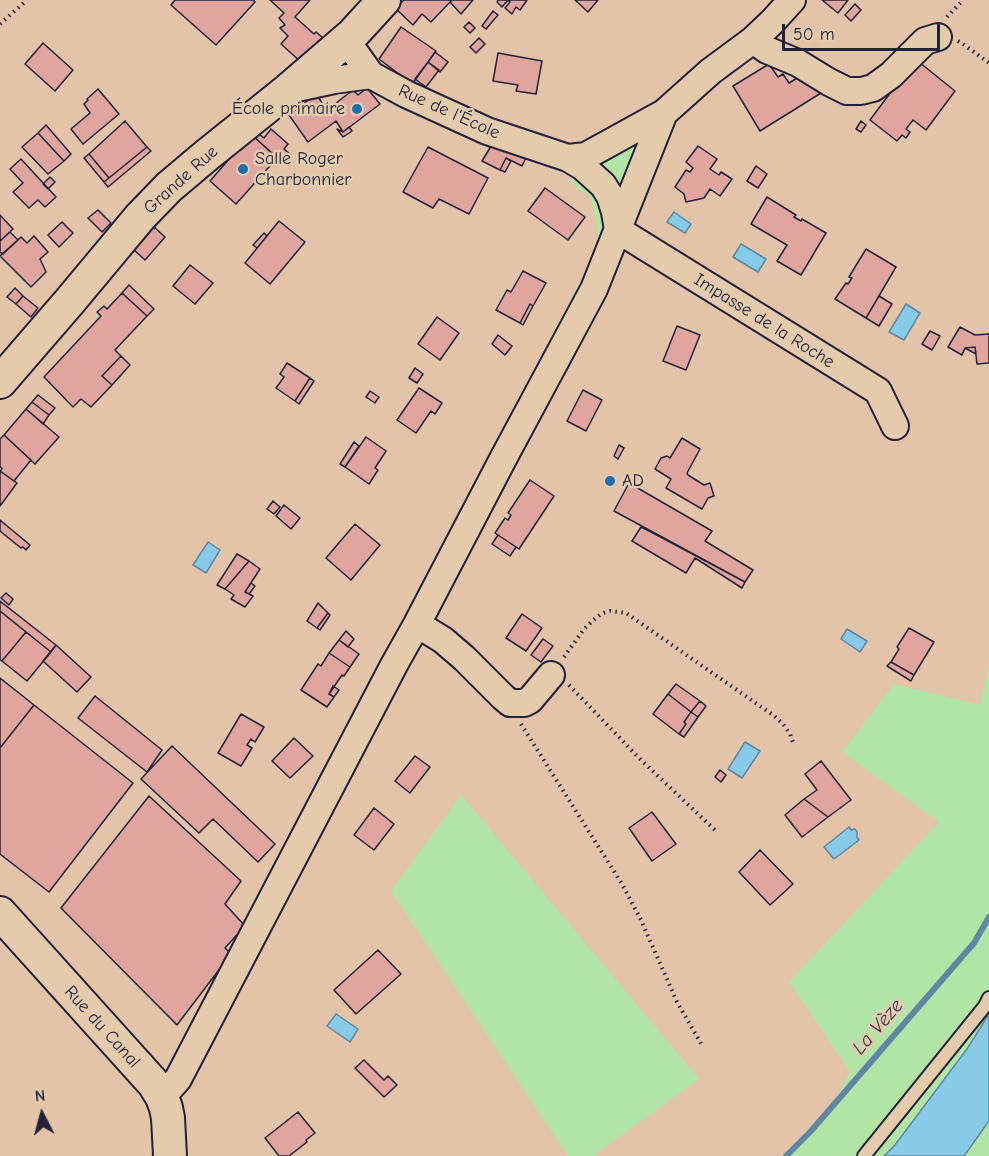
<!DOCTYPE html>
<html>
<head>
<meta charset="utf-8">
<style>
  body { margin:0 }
  #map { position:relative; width:989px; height:1156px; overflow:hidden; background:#e3c4a9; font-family:"Comic Neue",sans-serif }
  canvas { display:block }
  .north { position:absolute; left:12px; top:1084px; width:60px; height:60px; -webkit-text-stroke:4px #e4cbac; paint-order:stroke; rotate:354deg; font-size:16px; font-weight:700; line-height:24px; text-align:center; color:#22223b }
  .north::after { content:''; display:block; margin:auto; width:21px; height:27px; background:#22223b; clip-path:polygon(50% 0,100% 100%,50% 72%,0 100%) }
  .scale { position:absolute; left:782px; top:24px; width:158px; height:27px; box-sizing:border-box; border:3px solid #22223b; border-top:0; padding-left:8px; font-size:18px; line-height:21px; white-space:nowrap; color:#22223b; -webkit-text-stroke:4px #e4cbac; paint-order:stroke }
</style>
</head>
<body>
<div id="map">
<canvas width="989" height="1156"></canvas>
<div class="north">N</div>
<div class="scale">50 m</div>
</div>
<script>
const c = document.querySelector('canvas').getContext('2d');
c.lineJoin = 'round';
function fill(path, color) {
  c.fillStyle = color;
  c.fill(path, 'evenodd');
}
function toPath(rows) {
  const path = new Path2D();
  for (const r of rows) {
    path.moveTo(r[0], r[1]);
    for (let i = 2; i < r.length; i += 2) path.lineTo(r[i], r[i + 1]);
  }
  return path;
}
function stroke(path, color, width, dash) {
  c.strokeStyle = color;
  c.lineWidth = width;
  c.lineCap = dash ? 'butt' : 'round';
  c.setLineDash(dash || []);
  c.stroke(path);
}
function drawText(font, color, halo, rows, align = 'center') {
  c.font = font + ' "Comic Neue",sans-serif';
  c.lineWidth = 5;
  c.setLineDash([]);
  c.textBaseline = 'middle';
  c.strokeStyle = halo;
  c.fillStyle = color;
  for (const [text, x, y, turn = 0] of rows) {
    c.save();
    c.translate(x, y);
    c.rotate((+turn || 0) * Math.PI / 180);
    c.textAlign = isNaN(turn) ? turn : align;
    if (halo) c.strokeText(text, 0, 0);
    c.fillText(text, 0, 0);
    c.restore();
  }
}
fill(toPath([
  [646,127,622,201,586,161],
  [573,174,601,200,606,229,576,302,571,299,595,254,598,230,590,196,570,182],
  [989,665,989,1014,967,1049,895,1145,884,1156,783,1156,829,1111,850,1072,789,982,939,822,842,752,894,684,980,705],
  [461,795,699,1079,593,1156,568,1156,391,891],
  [989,1121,989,1156,964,1156]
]), '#b0e5a6');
const water = toPath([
  [674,212,691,224,685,233,667,222,674,212],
  [741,244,766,259,758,272,733,257,741,244],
  [906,304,920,313,904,340,889,332,906,304],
  [208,542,220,550,206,573,193,565,208,542],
  [847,629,867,641,860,652,841,639,847,629],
  [745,742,760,751,742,778,728,769,745,742],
  [849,827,851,830,855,829,857,832,857,837,859,840,834,859,824,847,849,827],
  [336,1014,358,1029,350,1042,327,1026,336,1014],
  [989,1014,989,1121,964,1156,884,1156,895,1145,967,1049,989,1014]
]);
fill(water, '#88cbe9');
stroke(water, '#5f87a3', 1.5);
stroke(toPath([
  [786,1156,811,1131,974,943,989,917]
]), '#5f87a3', 6);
const building = toPath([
  [175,0,253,0,255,2,216,45,171,5,175,0],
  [270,0,310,0,295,17,314,34,316,32,323,38,321,40,326,44,302,63,281,44,288,36,280,28,285,25,279,18,284,13,270,0],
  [404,0,452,0,431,22,422,14,413,25,395,8,404,0],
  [452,0,473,0,461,14,450,2,452,0],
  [498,0,508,0,502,7,497,2,498,0],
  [508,0,527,0,520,10,516,7,512,14,505,8,510,2,508,0],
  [575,0,598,0,588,12,575,0],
  [822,0,848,0,838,13,822,0],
  [855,4,861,10,851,21,845,15,855,4],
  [493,11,498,15,486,29,482,26,493,11],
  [469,22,475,28,470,33,464,27,469,22],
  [401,27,436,51,413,83,407,80,379,59,401,27],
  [479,38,485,44,476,53,470,47,479,38],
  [43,43,73,70,55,91,25,64,43,43],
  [435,52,448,62,440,72,428,62,435,52],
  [498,53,542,61,536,94,516,91,518,85,493,81,498,53],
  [428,62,439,70,426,87,415,79,428,62],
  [919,62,955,91,926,130,913,120,906,129,910,132,906,138,902,135,897,141,870,120,905,73,919,62],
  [769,64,778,77,783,74,789,83,807,72,821,93,760,131,733,86,769,64],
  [367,88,380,104,343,132,336,121,308,142,289,115,316,94,327,110,353,90,358,95,367,88],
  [98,89,119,114,83,144,71,129,90,113,84,104,88,100,87,99,98,89],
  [125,121,147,147,109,178,89,154,125,121],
  [861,121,866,125,861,132,856,129,861,121],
  [46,125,71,154,64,161,38,133,46,125],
  [349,127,352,131,343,137,337,129,343,132,349,127],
  [271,129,288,144,284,149,291,155,284,164,251,134,255,131,264,138,271,129],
  [38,133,64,161,48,174,22,147,38,133],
  [251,134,277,158,236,204,210,181,251,134],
  [493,143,527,156,522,166,506,158,500,170,482,161,493,143],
  [698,146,717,159,710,169,719,175,721,172,732,179,720,196,710,189,704,198,686,202,684,194,675,187,686,170,690,172,693,168,686,162,698,146],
  [147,147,151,151,108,187,104,182,147,147],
  [428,147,488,178,469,214,439,199,433,208,403,192,428,147],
  [89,154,109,178,104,182,84,158,89,154],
  [506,158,511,161,505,172,500,170,506,158],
  [21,159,56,197,45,207,38,200,29,208,13,192,23,183,10,169,21,159],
  [756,166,767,174,758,188,747,181,756,166],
  [50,177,55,182,48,189,43,184,50,177],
  [545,188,585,217,568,240,528,211,545,188],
  [767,197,796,215,794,217,801,221,802,219,826,233,801,275,777,261,787,245,751,224,767,197],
  [98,210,111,223,102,232,88,218,98,210],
  [0,215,13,229,0,241,0,215],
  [279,221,305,242,270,284,245,263,279,221],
  [62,222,73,233,59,247,48,235,62,222],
  [154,227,165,237,145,260,134,250,154,227],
  [10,232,18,240,3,254,0,252,0,241,10,232],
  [264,233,267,236,257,248,253,245,264,233],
  [34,236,48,252,40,259,46,272,31,287,0,256,21,237,27,243,34,236],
  [866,249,896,267,866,318,835,299,846,283,848,284,852,278,849,277,866,249],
  [190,265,213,283,195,304,173,286,190,265],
  [523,271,546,283,533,306,530,304,520,323,496,310,507,290,511,292,523,271],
  [129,285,154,309,147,316,122,293,129,285],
  [15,288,23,296,16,304,7,297,15,288],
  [122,293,147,316,115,350,121,356,102,376,112,385,91,407,81,399,73,407,44,377,101,316,97,312,104,306,107,309,122,293],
  [23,296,38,308,31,317,16,304,23,296],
  [879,296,892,304,879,326,866,318,879,296],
  [530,304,533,306,523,325,520,323,530,304],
  [437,317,459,333,440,360,418,344,437,317],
  [677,326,700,335,686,370,663,361,677,326],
  [960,327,975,335,989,334,989,363,977,364,975,347,965,348,962,355,948,347,960,327],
  [930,331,940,336,932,350,922,344,930,331],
  [498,335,512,346,505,355,492,344,498,335],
  [975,347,976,354,965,348,975,347],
  [121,356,130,365,112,385,102,376,121,356],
  [287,363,310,378,295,401,276,388,284,377,280,374,287,363],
  [415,368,423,374,417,383,409,378,415,368],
  [310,378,314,381,299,404,295,401,310,378],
  [419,388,442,403,435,414,431,411,416,433,397,420,419,388],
  [583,390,602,400,586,431,567,421,583,390],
  [370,391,379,397,375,403,366,397,370,391],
  [38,395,55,408,49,415,32,402,38,395],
  [32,402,49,415,43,424,26,409,32,402],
  [26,409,59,437,35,464,4,435,26,409],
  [4,435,31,460,14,481,0,471,2,469,0,466,0,439,4,435],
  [366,437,386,451,375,468,378,470,369,484,345,467,366,437],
  [682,438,700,449,687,473,688,475,704,485,710,483,714,496,708,498,702,509,666,488,671,479,655,469,661,458,667,456,670,458,682,438],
  [354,442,359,446,345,467,340,464,354,442],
  [619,445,624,448,618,459,614,456,619,445],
  [0,471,17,483,0,506,0,471],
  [530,480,554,496,519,549,495,533,505,518,508,520,511,515,508,513,530,480],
  [629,483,712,531,705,541,753,570,745,582,614,511,629,483],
  [273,501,280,507,274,514,267,509,273,501],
  [284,505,300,518,291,529,276,516,284,505],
  [0,520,30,545,26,550,23,547,21,548,0,531,0,520],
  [355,524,380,545,351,580,326,558,355,524],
  [641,527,653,533,745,582,742,588,695,558,686,573,632,541,641,527],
  [498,535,516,547,510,556,492,544,498,535],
  [237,554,249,561,225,589,217,585,237,554],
  [249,561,260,569,245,592,253,596,245,607,231,599,234,595,225,589,249,561],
  [251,583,255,586,249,594,245,592,251,583],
  [6,593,13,599,9,605,1,598,6,593],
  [0,601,56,645,51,652,0,611,0,601],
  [318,603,328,613,317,628,307,621,318,603],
  [0,611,26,632,2,661,0,660,0,611],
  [328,613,330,615,320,630,317,628,328,613],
  [522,614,542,628,526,651,506,638,522,614],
  [909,628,934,642,914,675,891,662,899,649,897,647,909,628],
  [346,631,354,639,348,647,339,640,346,631],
  [26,632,51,652,27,681,2,661,26,632],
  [543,639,553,646,541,662,531,655,543,639],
  [339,640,359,654,350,667,329,653,339,640],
  [56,645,91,677,77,692,43,661,56,645],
  [329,653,350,667,344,676,342,675,329,694,334,697,327,707,301,690,318,664,321,666,329,653],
  [891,662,914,675,911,681,887,666,891,662],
  [0,678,34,705,0,748,0,678],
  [676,684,700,701,691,712,668,694,676,684],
  [333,686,339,690,334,697,329,694,333,686],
  [668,694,691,712,684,722,686,724,679,734,653,714,668,694],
  [95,696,162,750,147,772,78,718,95,696],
  [700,701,706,706,698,717,691,712,700,701],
  [34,705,133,783,49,892,0,854,0,748,34,705],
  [691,712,698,717,684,737,679,734,686,724,684,722,691,712],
  [241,714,264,727,255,742,251,739,247,745,252,748,241,766,218,753,241,714],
  [294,738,313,756,290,778,272,761,294,738],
  [172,746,275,844,258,862,213,819,199,833,141,779,172,746],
  [415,756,430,767,410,793,395,781,415,756],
  [821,761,851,800,828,817,804,799,817,790,805,774,821,761],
  [720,770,726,775,721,782,715,777,720,770],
  [149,796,241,881,225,904,245,926,225,948,231,954,177,1025,61,908,149,796],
  [804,799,828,817,802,837,785,815,804,799],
  [374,808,394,824,374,850,354,835,374,808],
  [652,812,676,844,652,861,629,828,652,812],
  [760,850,793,884,770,905,739,872,760,850],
  [378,950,401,974,356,1014,334,990,378,950],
  [364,1060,384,1080,388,1076,397,1085,384,1097,355,1068,364,1060],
  [298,1112,315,1133,306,1140,307,1142,289,1156,279,1156,265,1138,298,1112]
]);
fill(building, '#e0a69e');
stroke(building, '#22223b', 1.5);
const service = toPath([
  [864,1156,985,1006,989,998]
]);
const minor = toPath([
  [346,40,371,75,406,94,487,131,568,158,583,167,603,185,610,196,615,212,618,230],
  [753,40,767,50,798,63,829,82,847,91,861,91,873,88,891,75,925,41,938,37],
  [288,90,334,80,371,75],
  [568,158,586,156,664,113,711,71,753,40,772,22,792,0],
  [618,230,878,391,895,426],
  [417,624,443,640,464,658,503,697,510,703,524,703,530,700,551,675],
  [162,1097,178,1079,394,665,417,624,503,459,594,289,664,113]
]);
const tertiary = toPath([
  [0,382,70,301,140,217,169,187,207,155,288,90,352,35,384,0],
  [0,913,154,1084,162,1097,166,1108,168,1118,170,1156]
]);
stroke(service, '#22223b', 16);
stroke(minor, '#22223b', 30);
stroke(tertiary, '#22223b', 36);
stroke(toPath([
  [947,17,963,0],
  [0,24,27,0],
  [958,41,963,44,989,63],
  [564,657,584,629,597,617,603,613,610,611,626,613,773,715,783,724,790,734,794,745],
  [569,685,639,758,717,832],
  [521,724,622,884,641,920,677,1002,703,1047]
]), '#22223b', 4, [1.5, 4.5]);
stroke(service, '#e4cbac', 12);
stroke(minor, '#e4cbac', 26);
stroke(tertiary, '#e4cbac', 32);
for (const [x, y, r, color] of [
  [357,109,6,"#1f6fb2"],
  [243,169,6,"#1f6fb2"],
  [610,481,6,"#1f6fb2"]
]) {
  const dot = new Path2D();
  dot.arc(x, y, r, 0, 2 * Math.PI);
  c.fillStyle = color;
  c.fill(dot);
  stroke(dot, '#e4cbac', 2);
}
drawText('18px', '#22223b', '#e4cbac', [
  ["École primaire",345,109,"right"],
  ["Salle Roger",255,159],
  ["Charbonnier",255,180],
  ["AD",622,481]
], 'left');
drawText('18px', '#22223b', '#e4cbac', [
  ["Rue de l'École",449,112,24],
  ["Grande Rue",181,180,-42],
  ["Impasse de la Roche",764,321,32],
  ["Rue du Canal",102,1027,48]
]);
drawText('italic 20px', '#313b55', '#e4cbac', [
  ["La Vèze",878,1027,-49]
]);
</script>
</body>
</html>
